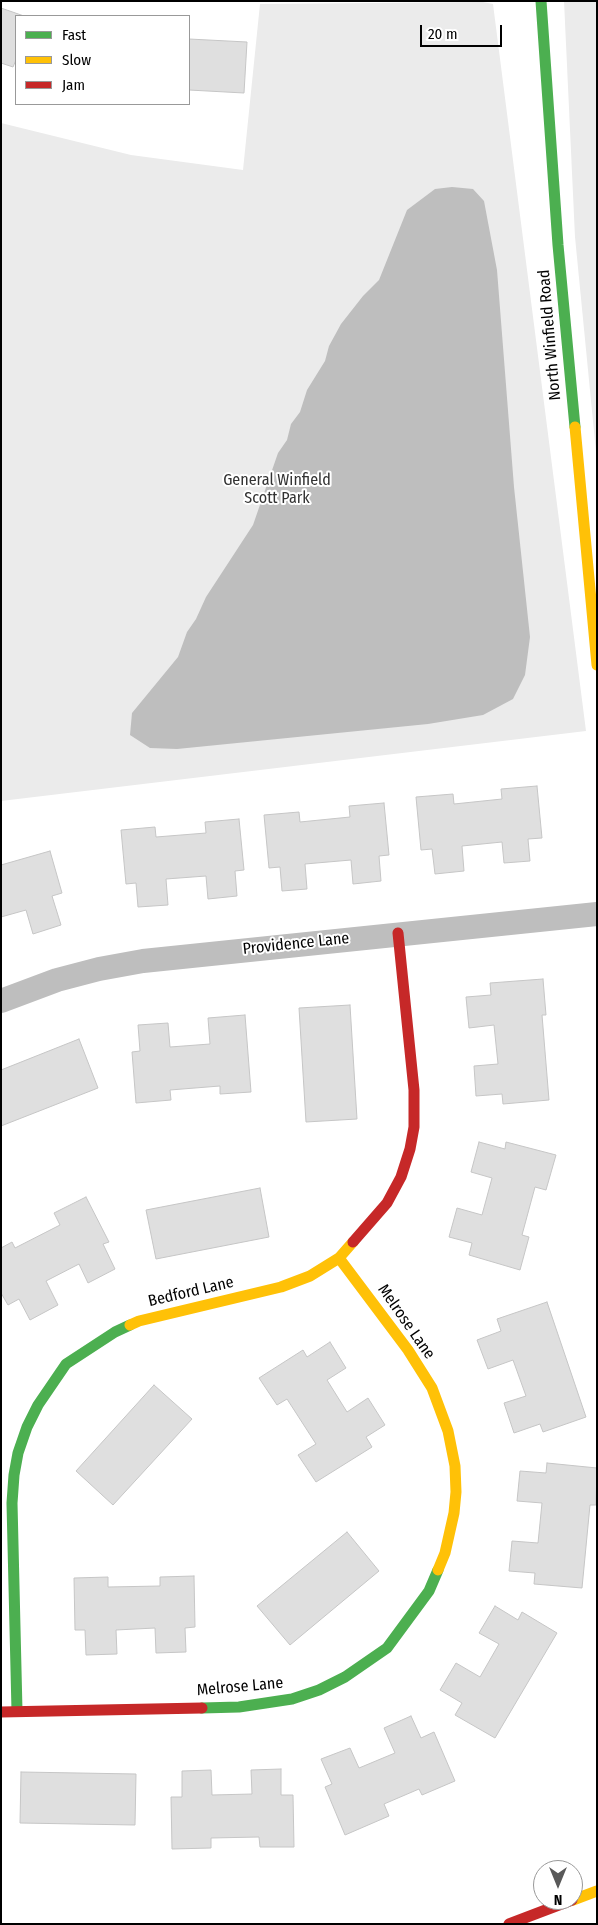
<!DOCTYPE html>
<html>
<head>
<meta charset="utf-8">
<style>
  body { margin:0 }
  #map { position:relative; width:598px; height:1925px; overflow:hidden; background:#fff; font-family:"Fira Sans Condensed",sans-serif }
  canvas { display:block }
  .frame { position:absolute; inset:0; border:2px solid #000; pointer-events:none }
  .legend { position:absolute; left:15px; top:15px; width:175px; height:90px; box-sizing:border-box; background:#fff; border:1px solid #999; margin:0; padding:6px 9px; list-style:none; font-size:15px; color:#000 }
  .legend li { display:flex; align-items:center; gap:10px; height:25px }
  .legend b { width:25px; border:1px solid #999 }
  .north { position:absolute; left:533px; top:1860px; width:50px; height:50px; box-sizing:border-box; background:#fff; border:1px solid #999; border-radius:50%; rotate:180deg; font-size:14px; font-weight:700; line-height:20px; text-align:center; color:#000 }
  .north::after { content:''; display:block; margin:auto; width:18px; height:22px; background:#595959; clip-path:polygon(50% 0,100% 100%,50% 72%,0 100%) }
  .scale { position:absolute; left:420px; top:25px; width:82px; height:22px; box-sizing:border-box; border:2px solid #000; border-top:0; padding-left:6px; font-size:15px; line-height:18px; white-space:nowrap; color:#000; -webkit-text-stroke:4px #fff; paint-order:stroke }
</style>
</head>
<body>
<div id="map">
<canvas width="598" height="1925"></canvas>
<div class="frame"></div>
<ul class="legend">
<li><b style="height:6px;background:#4caf50"></b>Fast</li>
<li><b style="height:6px;background:#ffc107"></b>Slow</li>
<li><b style="height:6px;background:#c62828"></b>Jam</li>
</ul>
<div class="north">N</div>
<div class="scale">20 m</div>
</div>
<script>
const c = document.querySelector('canvas').getContext('2d');
c.lineJoin = 'round';
function fill(path, color) {
  c.fillStyle = color;
  c.fill(path, 'evenodd');
}
function toPath(rows) {
  const path = new Path2D();
  for (const r of rows) {
    path.moveTo(r[0], r[1]);
    for (let i = 2; i < r.length; i += 2) path.lineTo(r[i], r[i + 1]);
  }
  return path;
}
function stroke(path, color, width, dash) {
  c.strokeStyle = color;
  c.lineWidth = width;
  c.lineCap = dash ? 'butt' : 'round';
  c.setLineDash(dash || []);
  c.stroke(path);
}
function drawText(font, color, halo, rows, align = 'center') {
  c.font = font + ' "Fira Sans Condensed",sans-serif';
  c.lineWidth = 4;
  c.setLineDash([]);
  c.textBaseline = 'middle';
  c.strokeStyle = halo;
  c.fillStyle = color;
  for (const [text, x, y, turn = 0] of rows) {
    c.save();
    c.translate(x, y);
    c.rotate((+turn || 0) * Math.PI / 180);
    c.textAlign = isNaN(turn) ? turn : align;
    if (halo) c.strokeText(text, 0, 0);
    c.fillText(text, 0, 0);
    c.restore();
  }
}
fill(toPath([
  [564,1,597,1,597,462,575,237],
  [483,2,493,4,586,731,1,801,1,123,131,155,243,170,260,4]
]), '#ebebeb');
fill(toPath([
  [452,187,473,189,484,201,497,270,514,487,530,637,525,675,513,699,483,715,428,724,177,749,150,748,130,735,132,713,178,657,187,632,196,619,206,597,253,525,278,453,287,440,291,424,300,412,307,390,325,361,329,346,341,324,363,296,379,280,407,210,435,189]
]), '#bebebe');
const building = toPath([
  [1,8,24,16,16,16,16,60,13,67,1,63,1,8],
  [189,39,247,42,244,93,189,90,189,39],
  [537,786,542,838,528,839,530,861,504,863,502,842,462,846,464,871,435,874,432,849,421,850,416,797,453,794,454,804,502,799,501,789,537,786],
  [384,803,389,855,379,856,381,881,353,884,351,860,305,864,307,889,282,891,280,867,269,868,264,815,299,812,300,822,350,817,349,806,384,803],
  [239,819,244,870,235,871,237,896,208,899,206,876,166,879,168,905,138,907,136,883,126,884,121,830,155,827,156,837,206,833,205,822,239,819],
  [50,851,62,893,52,896,61,925,33,934,26,910,1,917,1,865,50,851],
  [543,979,546,1015,542,1015,549,1100,503,1104,502,1094,476,1096,474,1066,498,1064,494,1025,469,1028,466,997,491,995,490,983,543,979],
  [350,1005,357,1119,306,1122,299,1008,350,1005],
  [245,1015,251,1092,220,1094,220,1086,170,1090,171,1100,136,1103,132,1052,140,1051,138,1025,168,1023,170,1047,210,1044,208,1018,245,1015],
  [79,1039,98,1088,1,1126,1,1070,79,1039],
  [479,1142,505,1149,506,1142,556,1155,546,1190,535,1187,522,1235,529,1237,520,1270,469,1255,472,1243,449,1237,457,1208,482,1215,492,1178,471,1172,479,1142],
  [260,1188,269,1237,156,1259,146,1210,260,1188],
  [86,1197,109,1242,103,1244,115,1269,88,1283,79,1264,46,1281,58,1305,30,1320,19,1299,8,1305,1,1293,1,1248,12,1242,15,1248,60,1225,54,1213,86,1197],
  [547,1302,586,1417,543,1432,540,1424,514,1433,504,1403,526,1396,513,1360,488,1369,477,1340,501,1331,497,1319,547,1302],
  [330,1342,346,1368,327,1380,347,1412,368,1398,385,1425,366,1437,372,1447,316,1482,298,1455,316,1444,287,1399,277,1405,259,1378,303,1350,307,1357,330,1342],
  [154,1385,192,1419,113,1505,76,1471,154,1385],
  [547,1463,597,1468,596,1505,590,1505,582,1588,534,1584,535,1573,509,1571,512,1541,538,1543,542,1503,517,1501,520,1471,546,1473,547,1463],
  [347,1532,379,1571,290,1645,257,1606,347,1532],
  [194,1576,195,1627,185,1628,186,1652,156,1653,155,1628,116,1630,117,1654,86,1655,85,1630,75,1630,74,1578,108,1577,108,1587,160,1586,160,1577,194,1576],
  [495,1606,518,1620,522,1612,557,1633,495,1738,455,1715,462,1703,440,1690,456,1663,480,1677,499,1644,479,1633,495,1606],
  [411,1716,421,1738,434,1732,455,1781,422,1795,419,1789,384,1804,389,1816,345,1835,325,1787,332,1784,321,1759,350,1748,359,1768,395,1753,384,1728,411,1716],
  [281,1769,281,1795,293,1795,294,1847,260,1847,259,1837,211,1838,211,1848,172,1849,171,1797,182,1797,182,1771,211,1770,212,1795,252,1794,251,1770,281,1769],
  [21,1772,136,1774,135,1825,20,1823,21,1772]
]);
fill(building, '#dfdfdf');
stroke(building, '#c6c6c6', 1);
stroke(toPath([
  [1,1001,57,980,99,969,143,961,597,914]
]), '#bebebe', 24);
stroke(toPath([
  [541,1,558,245,575,427],
  [202,1708,239,1707,292,1699,319,1690,345,1677,387,1648,429,1591,438,1570],
  [17,1711,12,1503,14,1475,18,1453,27,1427,38,1405,66,1364,115,1332,130,1325]
]), '#4caf50', 11);
stroke(toPath([
  [575,427,597,665],
  [339,1258,408,1350,432,1388,448,1431,455,1466,456,1492,454,1513,445,1553,438,1570],
  [130,1325,139,1321,281,1287,310,1276,339,1258,353,1242],
  [573,1900,597,1891]
]), '#ffc107', 11);
stroke(toPath([
  [353,1242,387,1203,401,1177,410,1149,414,1127,414,1090,398,933],
  [1,1712,202,1708],
  [509,1924,572,1900]
]), '#c62828', 11);
drawText('16px', '#000', '#fff', [
  ["North Winfield Road",550,335,-95],
  ["Providence Lane",296,944,-6],
  ["Bedford Lane",191,1292,-13],
  ["Melrose Lane",406,1322,55],
  ["Melrose Lane",240,1687,-5]
]);
drawText('16px', '#323232', '#fff', [
  ["General Winfield",277,481],
  ["Scott Park",277,499]
]);
</script>
</body>
</html>
